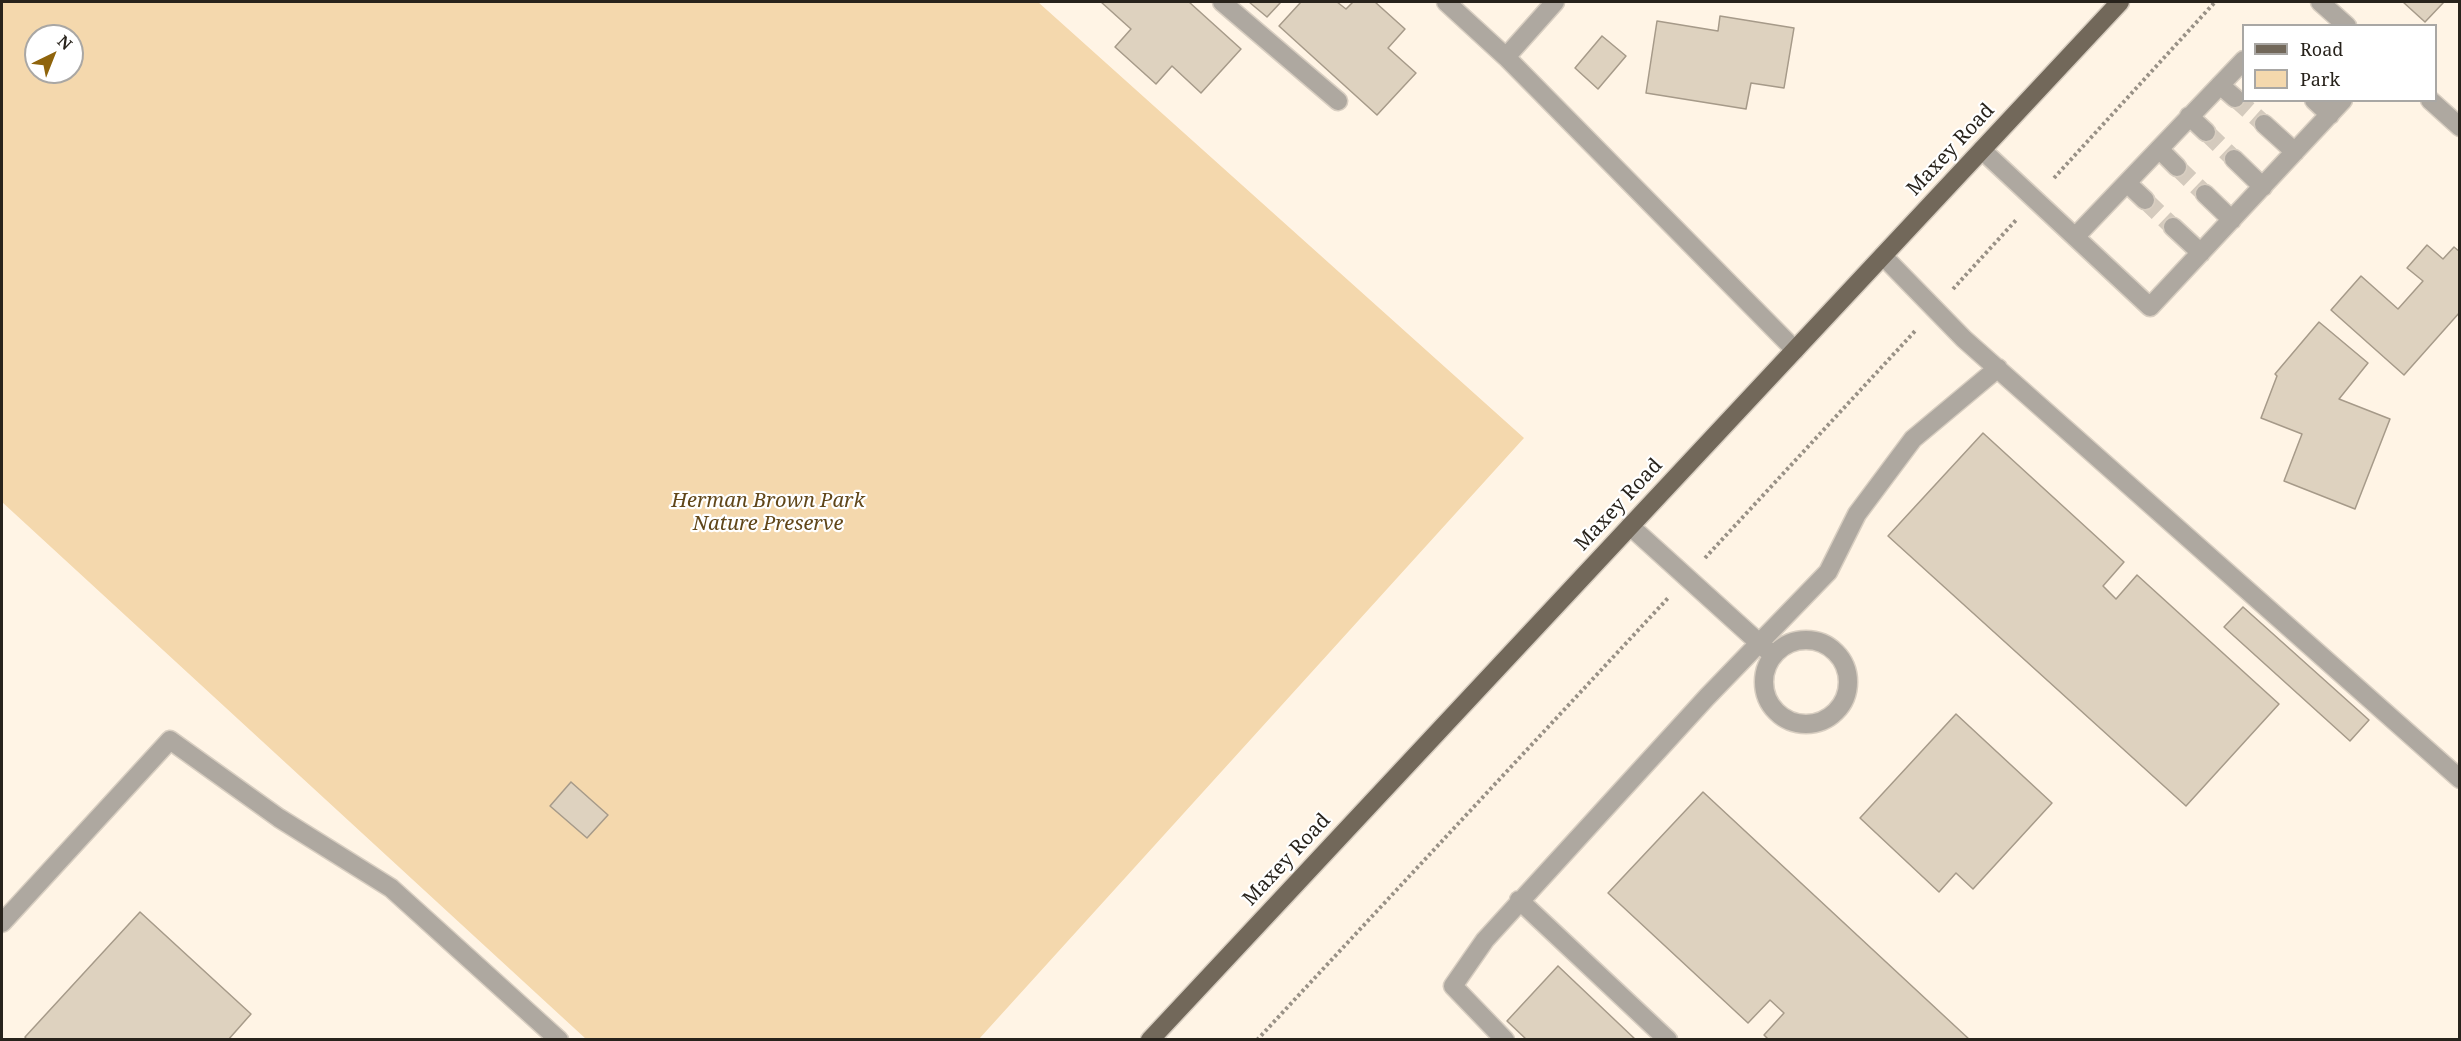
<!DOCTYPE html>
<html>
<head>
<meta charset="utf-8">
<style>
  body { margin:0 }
  #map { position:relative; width:2461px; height:1041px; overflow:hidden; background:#fff4e5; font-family:"Noto Serif",serif }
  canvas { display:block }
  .frame { position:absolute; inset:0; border:3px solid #28231c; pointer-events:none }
  .legend { position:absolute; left:2242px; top:24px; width:195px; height:78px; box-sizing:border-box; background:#fff; border:2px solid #a9a7a4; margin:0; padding:8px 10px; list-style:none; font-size:18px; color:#28231c }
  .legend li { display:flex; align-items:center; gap:12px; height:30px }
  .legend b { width:30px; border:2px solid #a9a7a4 }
  .north { position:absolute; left:24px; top:24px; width:60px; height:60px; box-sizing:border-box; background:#fff; border:2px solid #a9a7a4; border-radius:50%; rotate:43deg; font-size:16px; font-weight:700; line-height:24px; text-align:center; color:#28231c }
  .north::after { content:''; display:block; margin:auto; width:21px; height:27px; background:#8f640c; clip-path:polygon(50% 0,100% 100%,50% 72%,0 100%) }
</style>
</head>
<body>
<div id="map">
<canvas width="2461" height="1041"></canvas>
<div class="frame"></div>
<ul class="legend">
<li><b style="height:8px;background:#72685a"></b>Road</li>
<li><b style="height:16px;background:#f4d8ad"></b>Park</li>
</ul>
<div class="north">N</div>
</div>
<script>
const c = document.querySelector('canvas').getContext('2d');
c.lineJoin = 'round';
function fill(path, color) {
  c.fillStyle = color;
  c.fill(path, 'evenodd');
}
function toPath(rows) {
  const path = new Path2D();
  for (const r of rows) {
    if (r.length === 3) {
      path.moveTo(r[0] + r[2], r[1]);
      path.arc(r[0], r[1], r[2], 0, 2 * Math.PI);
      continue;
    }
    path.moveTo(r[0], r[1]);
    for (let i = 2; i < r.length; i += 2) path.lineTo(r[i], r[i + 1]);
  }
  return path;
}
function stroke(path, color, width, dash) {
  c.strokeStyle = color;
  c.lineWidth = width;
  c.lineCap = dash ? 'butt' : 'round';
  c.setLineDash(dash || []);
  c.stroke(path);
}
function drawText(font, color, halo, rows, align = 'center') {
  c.font = font + ' "Noto Serif",serif';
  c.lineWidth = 4.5;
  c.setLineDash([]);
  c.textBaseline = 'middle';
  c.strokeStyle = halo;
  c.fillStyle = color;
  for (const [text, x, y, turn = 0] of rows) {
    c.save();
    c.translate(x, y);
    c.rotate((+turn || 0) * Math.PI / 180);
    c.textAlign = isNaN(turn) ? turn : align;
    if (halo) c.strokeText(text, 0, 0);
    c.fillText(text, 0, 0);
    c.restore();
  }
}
fill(toPath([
  [2,2,1038,2,1524,438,979,1039,586,1039,2,502],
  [36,36,72,36,72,72,36,72]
]), '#f4d8ad');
const building = toPath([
  [1101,2,1189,2,1241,49,1201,93,1172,66,1156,84,1115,47,1131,29,1101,2],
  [1249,2,1281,2,1267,17,1249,2],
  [1301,2,1337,2,1346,9,1353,2,1375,2,1405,29,1388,48,1416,73,1377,115,1279,26,1301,2],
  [2403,2,2444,2,2425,22,2403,2],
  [1720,16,1794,28,1784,88,1751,83,1746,109,1646,93,1657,21,1718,31,1720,16],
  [1602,36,1626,56,1598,89,1575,68,1602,36],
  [2427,245,2443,259,2454,247,2460,252,2460,312,2404,375,2331,310,2361,276,2398,309,2423,281,2407,268,2427,245],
  [2319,322,2368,363,2339,399,2390,419,2355,509,2284,481,2302,434,2261,418,2277,376,2275,374,2319,322],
  [1983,433,2124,562,2103,586,2116,599,2137,575,2279,704,2186,806,1888,536,1983,433],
  [2243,607,2369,720,2350,741,2224,627,2243,607],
  [1956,714,2052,803,1973,889,1956,873,1939,892,1860,818,1956,714],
  [571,782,608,815,587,838,550,806,571,782],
  [1703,792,1970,1040,1769,1040,1764,1035,1784,1013,1770,1000,1748,1023,1608,893,1703,792],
  [140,912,251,1014,228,1040,27,1040,25,1037,140,912],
  [1558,966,1636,1040,1527,1040,1507,1021,1558,966]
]);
fill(building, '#ded2bf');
stroke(building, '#a69a89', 1.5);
stroke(toPath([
  [2235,98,2264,124],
  [2206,132,2234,159],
  [2177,167,2205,194],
  [2145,200,2173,227]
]), '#d4cabd', 18, [18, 9]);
const minor = toPath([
  [1222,2,1338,101],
  [1446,2,1506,57,1795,350],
  [2320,2,2347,26],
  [1506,57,1555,2],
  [2220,85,2235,98],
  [2314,100,2330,115],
  [2430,100,2460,127],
  [2189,116,2206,132],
  [2264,124,2295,152],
  [2159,149,2177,167],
  [1982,150,2150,307,2343,100],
  [2234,159,2263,187],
  [2127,183,2145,200],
  [2205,194,2232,220],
  [2173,227,2201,253],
  [2075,237,2244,60],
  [1883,256,1964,339,2460,779],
  [1630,526,1767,650],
  [1806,682,42],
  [1519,900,1668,1040],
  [2,923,170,740,279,818,391,888,559,1040],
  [1505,1040,1453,986,1485,940,1707,697,1828,572,1857,514,1913,439,1998,368]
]);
const major = toPath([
  [1150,1040,2120,2]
]);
stroke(minor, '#d8cec1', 21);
stroke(major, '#d8cec1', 21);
stroke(toPath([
  [2054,178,2215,2],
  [1953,289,2017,219],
  [1705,558,1916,330],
  [1257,1040,1669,597]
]), '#999186', 4, [3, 3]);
stroke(minor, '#aea8a0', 18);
stroke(major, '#72685a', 18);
drawText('20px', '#28231c', '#fff', [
  ["Maxey Road",1951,150,-47],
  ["Maxey Road",1619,505,-47],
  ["Maxey Road",1287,860,-47]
]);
drawText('italic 20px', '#604619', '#fff', [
  ["Herman Brown Park",768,501],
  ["Nature Preserve",768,524]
]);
</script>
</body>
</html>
